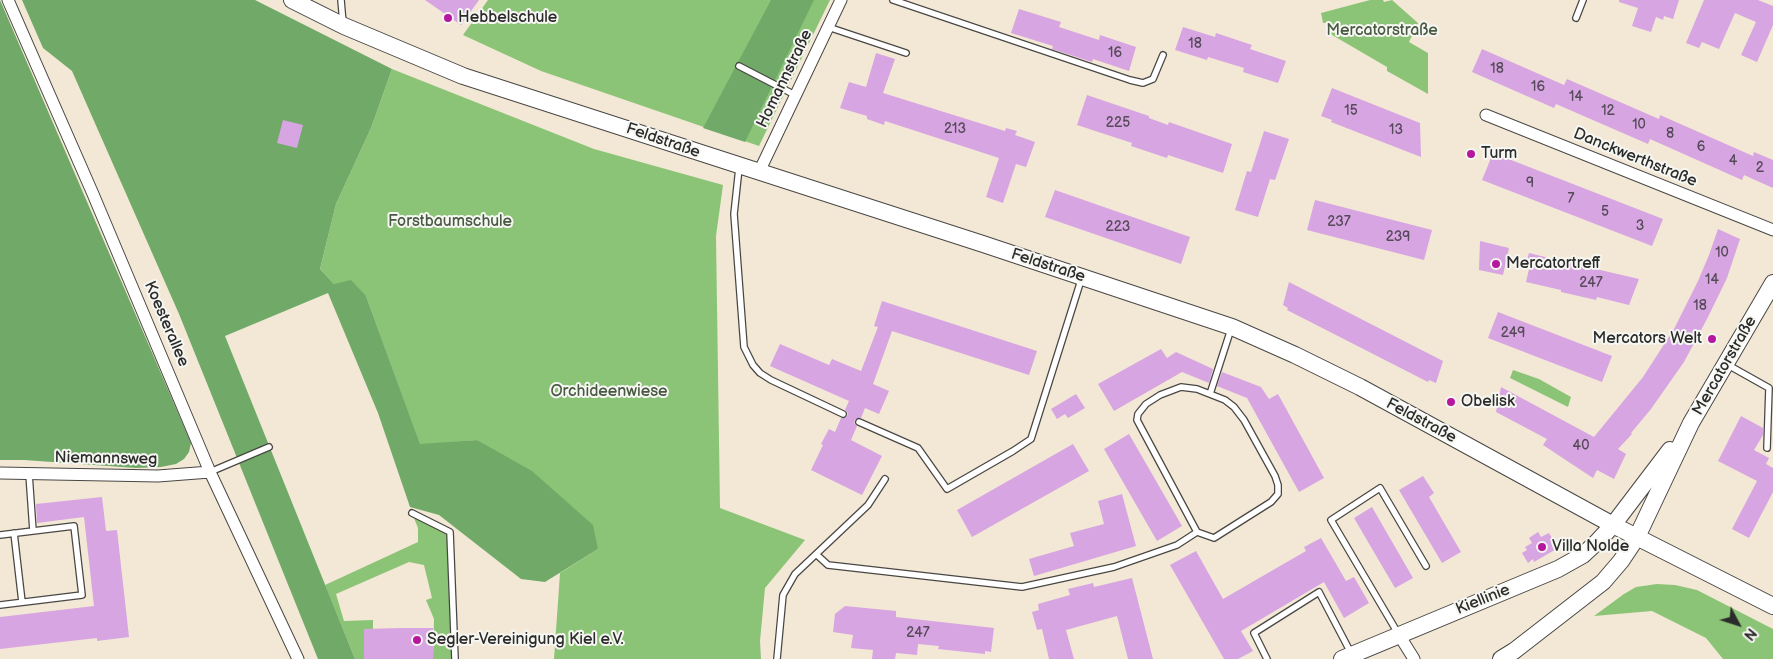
<!DOCTYPE html>
<html>
<head>
<meta charset="utf-8">
<style>
  body { margin:0 }
  #map { position:relative; width:1773px; height:659px; overflow:hidden; background:#f3e8d5; font-family:"Balsamiq Sans",sans-serif }
  canvas { display:block }
  .north { position:absolute; left:1713px; top:599px; width:50px; height:50px; -webkit-text-stroke:4px #f6f6f2; paint-order:stroke; rotate:130deg; font-size:14px; font-weight:700; line-height:20px; text-align:center; color:#2b2b2b }
  .north::after { content:''; display:block; margin:auto; width:18px; height:22px; background:#2b2b2b; clip-path:polygon(50% 0,100% 100%,50% 72%,0 100%) }
</style>
</head>
<body>
<div id="map">
<canvas width="1773" height="659"></canvas>
<div class="north">N</div>
</div>
<script>
const c = document.querySelector('canvas').getContext('2d');
c.lineJoin = 'round';
function fill(path, color) {
  c.fillStyle = color;
  c.fill(path, 'evenodd');
}
function toPath(rows) {
  const path = new Path2D();
  for (const r of rows) {
    path.moveTo(r[0], r[1]);
    for (let i = 2; i < r.length; i += 2) path.lineTo(r[i], r[i + 1]);
  }
  return path;
}
function stroke(path, color, width, dash) {
  c.strokeStyle = color;
  c.lineWidth = width;
  c.lineCap = dash ? 'butt' : 'round';
  c.setLineDash(dash || []);
  c.stroke(path);
}
function drawText(font, color, halo, rows, align = 'center') {
  c.font = font + ' "Balsamiq Sans",sans-serif';
  c.lineWidth = 4;
  c.setLineDash([]);
  c.textBaseline = 'middle';
  c.strokeStyle = halo;
  c.fillStyle = color;
  for (const [text, x, y, turn = 0] of rows) {
    c.save();
    c.translate(x, y);
    c.rotate((+turn || 0) * Math.PI / 180);
    c.textAlign = isNaN(turn) ? turn : align;
    if (halo) c.strokeText(text, 0, 0);
    c.fillText(text, 0, 0);
    c.restore();
  }
}
fill(toPath([
  [488,0,830,0,759,146,541,71,463,35],
  [1370,0,1383,0,1384,2,1392,0,1418,23,1409,42,1428,53,1428,94,1387,71,1387,67,1327,32,1332,22,1323,23,1321,13],
  [392,69,594,149,723,185,716,236,720,508,805,540,765,588,760,641,761,659,554,659,560,573,598,549,477,440,420,445,366,296,334,284,320,269,336,204,371,128],
  [1513,370,1539,379,1571,397,1568,407,1510,378],
  [412,513,450,532,455,659,433,659,434,619,426,600,432,598,424,565,409,562,336,594,344,621,373,620,373,629,364,659,355,659,325,585,418,542,418,528],
  [1657,584,1675,585,1697,590,1773,629,1773,659,1723,659,1706,638,1652,611,1594,616,1624,594,1636,587]
]), '#8cc477');
fill(toPath([
  [0,0,191,443,189,452,184,459,176,464,161,467,136,468,24,460,0,460],
  [22,0,255,0,392,69,371,128,336,204,320,269,334,284,351,280,366,296,420,444,477,440,532,471,593,525,598,549,545,582,521,579,439,515,410,507,378,413,328,293,225,336,355,659,318,659,179,314,72,71,43,48],
  [771,0,814,0,745,142,703,128]
]), '#71aa68');
fill(toPath([
  [425,0,479,0,461,25],
  [1619,0,1679,0,1673,19,1664,16,1663,20,1656,17,1651,32,1632,26,1638,8,1619,2],
  [1704,0,1758,0,1773,6,1773,25,1757,62,1741,55,1756,22,1735,13,1719,49,1702,42,1699,48,1686,43],
  [1019,9,1061,22,1059,27,1099,40,1100,35,1136,47,1129,71,1093,59,1092,62,1052,49,1053,46,1011,33],
  [1183,27,1215,37,1216,33,1252,45,1250,49,1286,61,1278,83,1243,72,1244,68,1208,57,1207,60,1175,50],
  [1482,49,1564,85,1567,79,1659,119,1660,115,1753,156,1754,152,1773,160,1773,188,1744,175,1742,180,1650,139,1648,144,1556,104,1554,108,1472,72],
  [876,53,895,59,883,93,1005,131,1006,128,1017,131,1015,135,1035,142,1026,167,1016,164,1003,203,986,197,999,158,885,121,884,125,867,119,867,116,840,108,849,82,866,87],
  [1332,88,1420,123,1421,157,1331,122,1332,120,1321,116],
  [1087,95,1149,116,1149,118,1168,125,1169,122,1232,144,1223,173,1168,155,1167,158,1131,146,1132,143,1077,125],
  [283,120,303,125,297,148,277,143],
  [1264,131,1289,139,1275,180,1270,179,1258,217,1235,210,1247,171,1251,172],
  [1493,153,1663,219,1652,246,1482,180],
  [1055,190,1190,237,1181,264,1045,217],
  [1315,200,1432,230,1424,260,1307,230],
  [1718,229,1740,239,1727,278,1708,317,1684,362,1651,409,1631,433,1632,434,1618,449,1626,454,1614,479,1597,470,1593,478,1543,445,1547,439,1496,412,1501,387,1594,437,1643,377,1674,329,1698,281,1709,255],
  [1480,241,1509,248,1503,275,1479,270],
  [1529,253,1557,260,1639,279,1629,305,1597,297,1596,300,1561,292,1561,290,1526,282,1530,265,1526,264],
  [1289,282,1443,361,1436,383,1429,380,1428,382,1287,310,1288,308,1283,305],
  [882,301,1037,351,1029,375,892,331,873,384,889,391,879,414,865,408,861,418,855,420,854,423,857,426,851,440,882,456,862,495,811,470,823,445,821,444,829,429,835,432,841,418,847,416,848,413,845,410,849,401,770,366,780,344,829,365,832,359,861,371,878,327,874,326],
  [1498,312,1612,356,1602,382,1488,338],
  [1161,349,1167,358,1176,352,1213,369,1209,383,1182,372,1114,411,1098,384],
  [1222,372,1261,387,1269,399,1278,394,1324,478,1299,492,1247,398,1217,386],
  [1076,394,1085,408,1068,418,1065,414,1057,419,1051,409],
  [1741,416,1763,428,1763,435,1754,450,1769,458,1766,464,1773,468,1773,492,1749,538,1732,529,1757,481,1718,461],
  [1129,434,1182,526,1157,541,1104,449],
  [1073,444,1089,471,972,537,957,510],
  [1423,476,1434,493,1429,497,1461,552,1442,563,1399,490],
  [1122,494,1136,546,1034,576,1029,559,1074,546,1070,533,1104,524,1098,501],
  [102,497,106,531,117,530,129,637,97,641,97,638,0,649,0,617,94,606,84,517,37,523,36,504],
  [1372,507,1413,578,1395,588,1354,518],
  [1538,532,1541,537,1549,533,1558,548,1534,562,1533,559,1528,563,1522,553,1527,550,1525,547,1532,543,1529,538],
  [1321,538,1346,581,1354,577,1369,603,1344,618,1324,582,1241,631,1253,651,1238,659,1224,659,1170,565,1196,551,1223,599,1306,551,1304,547],
  [1132,578,1153,659,1128,659,1117,616,1066,630,1074,659,1049,659,1042,629,1037,630,1032,612,1039,610,1038,604,1070,595,1068,589,1093,583,1094,587],
  [845,606,896,611,896,617,994,628,991,652,985,651,985,654,938,649,939,646,918,644,917,655,896,653,895,659,872,659,873,650,851,648,853,635,833,632,835,614],
  [401,628,433,628,433,659,364,659,364,629]
]), '#d6a5e2');
const lane = toPath([
  [341,0,343,23],
  [893,0,1130,80,1143,83,1153,79,1163,55],
  [1576,18,1583,0],
  [828,27,906,53],
  [739,66,795,95],
  [739,168,734,214,744,347,753,365,760,373,771,380,843,414],
  [1728,365,1769,388,1767,448],
  [1210,394,1231,329],
  [859,422,918,448,947,489,1013,451,1031,439,1082,277],
  [210,472,269,447],
  [412,513,450,532,455,659],
  [14,533,22,602],
  [0,535,33,531],
  [817,555,828,565,1022,587,1114,567,1177,545,1197,532,1214,538,1271,502,1278,494,1278,485,1275,476,1244,420,1234,407,1225,400,1197,389,1181,387,1160,395,1146,404,1138,414,1137,420,1197,532],
  [0,605,82,595,74,526,33,531,29,474],
  [1399,635,1331,520,1380,488,1426,566],
  [777,659,783,595,795,574,868,505,885,479],
  [1267,659,1254,633,1319,592,1351,653]
]);
const street = toPath([
  [8,0,93,194,210,472,298,659],
  [1486,115,1773,230],
  [759,172,841,0],
  [0,473,158,476,210,472],
  [1399,635,1414,659]
]);
const secondary = toPath([
  [292,0,344,26,463,76,983,244,1232,327,1295,355,1360,387,1613,525,1773,606],
  [1342,659,1558,569,1583,555,1598,541,1613,525,1670,450],
  [1501,659,1514,651,1603,582,1621,561,1637,537,1691,423,1773,283]
]);
stroke(lane, '#494744', 8);
stroke(street, '#494744', 13);
stroke(secondary, '#494744', 18);
stroke(lane, '#fff', 5.5);
stroke(street, '#fff', 11);
stroke(secondary, '#fff', 16);
for (const [x, y, r, color] of [
  [448,18,5,"#b5179e"],
  [1471,154,5,"#b5179e"],
  [1496,264,5,"#b5179e"],
  [1712,339,5,"#b5179e"],
  [1451,402,5,"#b5179e"],
  [1542,547,5,"#b5179e"],
  [417,640,5,"#b5179e"]
]) {
  const dot = new Path2D();
  dot.arc(x, y, r, 0, 2 * Math.PI);
  c.fillStyle = color;
  c.fill(dot);
  stroke(dot, '#f6f6f2', 2);
}
drawText('14px', '#564a59', null, [
  ["18",1195,44],
  ["16",1115,53],
  ["18",1497,69],
  ["16",1538,87],
  ["14",1576,97],
  ["15",1351,111],
  ["12",1608,111],
  ["225",1118,123],
  ["10",1639,125],
  ["213",955,129],
  ["13",1396,130],
  ["8",1670,134],
  ["6",1701,147],
  ["4",1733,161],
  ["2",1760,168],
  ["9",1530,183],
  ["7",1571,199],
  ["5",1605,212],
  ["237",1339,222],
  ["3",1640,226],
  ["223",1118,227],
  ["239",1398,237],
  ["10",1722,253],
  ["14",1712,280],
  ["247",1591,283],
  ["18",1700,306],
  ["249",1513,333],
  ["40",1581,446],
  ["247",918,633]
]);
drawText('16px', '#2b2b2b', '#f6f6f2', [
  ["Hebbelschule",458,18],
  ["Turm",1481,154],
  ["Mercatortreff",1506,264],
  ["Mercators Welt",1702,339,"right"],
  ["Obelisk",1461,402],
  ["Villa Nolde",1552,547],
  ["Segler-Vereinigung Kiel e.V.",427,640]
], 'left');
drawText('16px', '#485942', '#f6f6f2', [
  ["Mercatorstraße",1382,31],
  ["Forstbaumschule",450,222],
  ["Orchideenwiese",609,392]
]);
drawText('16px', '#2b2b2b', '#f6f6f2', [
  ["Homannstraße",785,79,-64],
  ["Feldstraße",663,141,19],
  ["Danckwerthstraße",1635,158,22],
  ["Feldstraße",1048,266,18],
  ["Koesterallee",166,324,67],
  ["Mercatorstraße",1725,366,-60],
  ["Feldstraße",1421,421,28],
  ["Niemannsweg",106,459,1],
  ["Kiellinie",1483,600,-22]
]);
</script>
</body>
</html>
